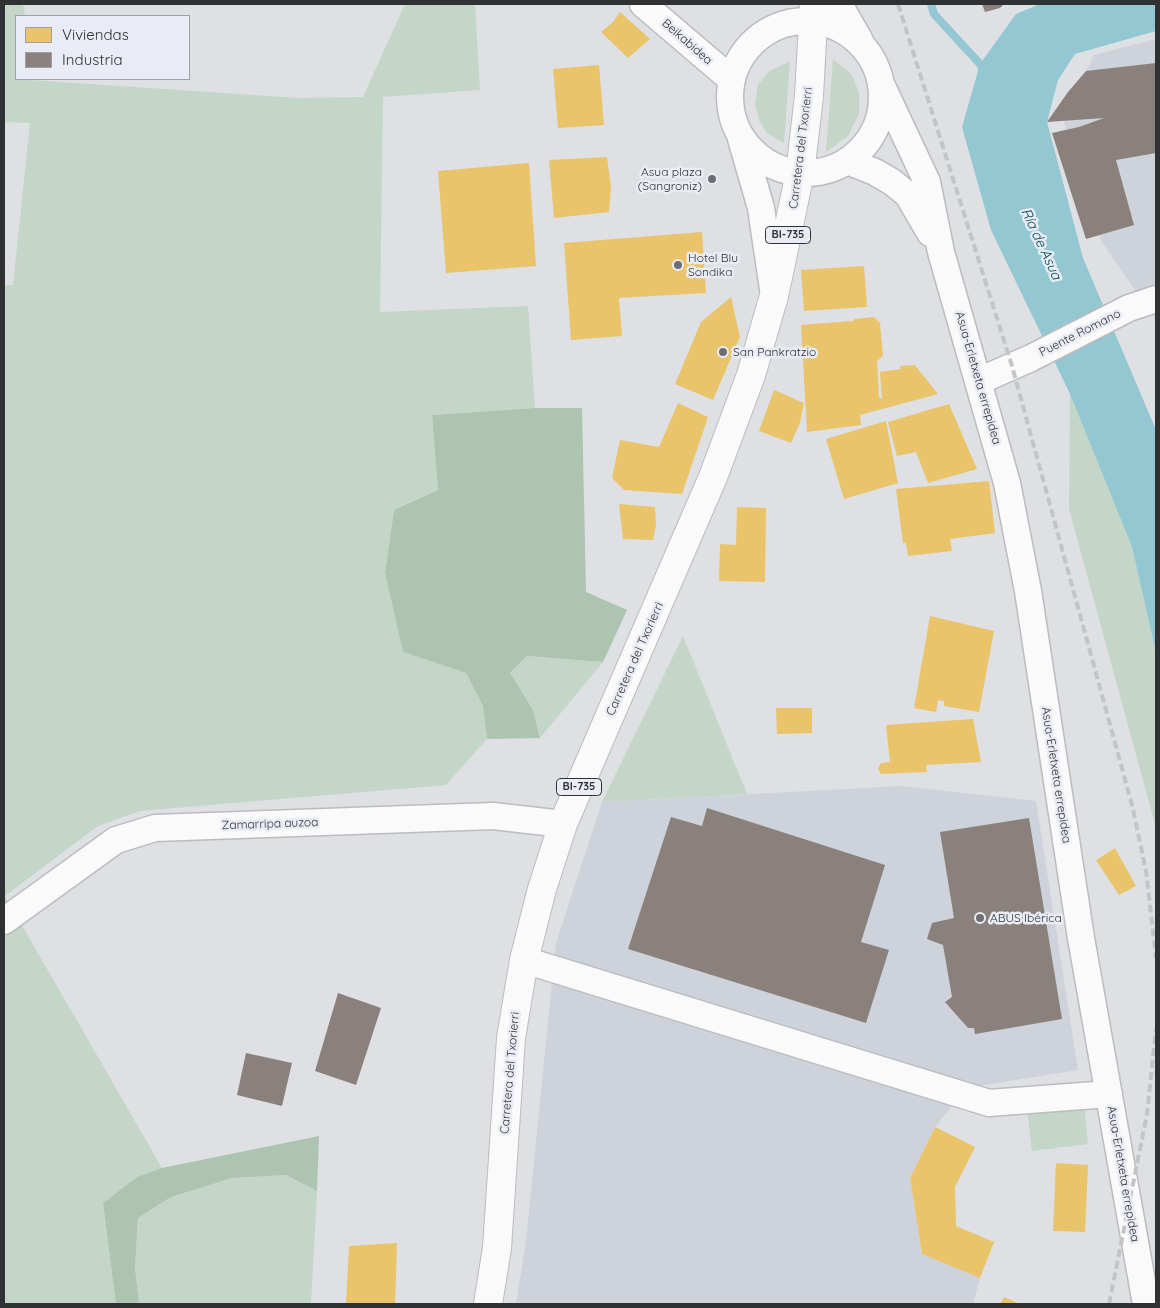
<!DOCTYPE html>
<html>
<head>
<meta charset="utf-8">
<style>
  body { margin:0 }
  #map { position:relative; width:1160px; height:1308px; overflow:hidden; background:#dee0e4; font-family:Quicksand,sans-serif }
  canvas { display:block }
  .frame { position:absolute; inset:0; border:5px solid #2f3133; pointer-events:none }
  .legend { position:absolute; left:15px; top:15px; width:175px; height:65px; box-sizing:border-box; background:#e9ecf4; border:1px solid #9fa1a7; margin:0; padding:6px 9px; list-style:none; font-size:15px; color:#2f3133 }
  .legend li { display:flex; align-items:center; gap:10px; height:25px }
  .legend b { width:25px; border:1px solid #9fa1a7 }
</style>
</head>
<body>
<div id="map">
<canvas width="1160" height="1308"></canvas>
<div class="frame"></div>
<ul class="legend">
<li><b style="height:14px;background:#e9c46a"></b>Viviendas</li>
<li><b style="height:14px;background:#8a817c"></b>Industria</li>
</ul>
</div>
<script>
const c = document.querySelector('canvas').getContext('2d');
c.lineJoin = 'round';
function fill(path, color) {
  c.fillStyle = color;
  c.fill(path, 'evenodd');
}
function toPath(rows) {
  const path = new Path2D();
  for (const r of rows) {
    if (r.length === 3) {
      path.moveTo(r[0] + r[2], r[1]);
      path.arc(r[0], r[1], r[2], 0, 2 * Math.PI);
      continue;
    }
    path.moveTo(r[0], r[1]);
    for (let i = 2; i < r.length; i += 2) path.lineTo(r[i], r[i + 1]);
  }
  return path;
}
function stroke(path, color, width, dash) {
  c.strokeStyle = color;
  c.lineWidth = width;
  c.lineCap = dash ? 'butt' : 'round';
  c.setLineDash(dash || []);
  c.stroke(path);
}
function drawText(font, color, halo, rows, align = 'center') {
  c.font = font + ' Quicksand,sans-serif';
  c.lineWidth = 5;
  c.setLineDash([]);
  c.textBaseline = 'middle';
  c.strokeStyle = halo;
  c.fillStyle = color;
  for (const [text, x, y, turn = 0] of rows) {
    c.save();
    c.translate(x, y);
    c.rotate((+turn || 0) * Math.PI / 180);
    c.textAlign = isNaN(turn) ? turn : align;
    if (halo) c.strokeText(text, 0, 0);
    c.fillText(text, 0, 0);
    c.restore();
  }
}
fill(toPath([
  [1156,39,1156,320,1101,241,1063,118,1094,55],
  [901,786,1036,801,1078,1070,966,1088,935,1127,910,1178,922,1254,980,1278,973,1304,516,1304,526,1241,556,943,602,802]
]), '#ced2db');
fill(toPath([
  [4,4,23,4,25,16,16,16,16,79,298,98,363,97,405,4,475,4,480,90,383,97,380,312,528,306,535,408,432,415,438,490,394,510,385,573,403,652,466,673,483,706,487,739,446,785,140,811,98,826,5,896,162,1168,137,1177,103,1203,116,1304,4,1304,4,285,13,285,30,123,4,122],
  [833,59,851,74,859,92,859,114,848,136,826,152],
  [790,61,784,143,767,133,760,122,755,105,758,85,768,72],
  [1070,394,1132,547,1156,653,1156,828,1069,509],
  [683,636,747,794,602,802],
  [527,656,603,662,540,738,533,710,509,674],
  [1084,1103,1088,1144,1032,1151,1027,1110],
  [286,1175,317,1191,311,1304,139,1304,135,1267,138,1218,171,1197,232,1178]
]), '#c4d6c7');
fill(toPath([
  [535,408,582,408,586,592,627,610,603,662,527,656,510,673,533,710,540,738,487,739,483,706,466,673,403,652,385,573,394,510,438,490,432,415],
  [319,1136,317,1191,286,1175,232,1178,171,1197,138,1218,135,1267,139,1304,116,1304,103,1203,137,1177,162,1168]
]), '#acc4b0');
fill(toPath([
  [1040,4,1156,4,1156,31,1075,54,1058,80,1047,122,1083,258,1156,430,1156,653,1132,547,1070,394,991,230,962,127,980,64,1016,14]
]), '#93c7d1');
fill(toPath([
  [620,12,650,39,628,58,601,32,613,22],
  [599,65,604,125,558,128,553,69],
  [607,157,611,187,609,212,554,218,549,160],
  [529,163,536,266,446,273,438,171],
  [702,232,706,293,619,298,622,336,571,340,564,243],
  [864,266,867,307,804,311,801,270],
  [731,297,740,337,713,400,675,384,701,322],
  [874,317,880,323,883,356,877,361,879,397,882,399,880,372,901,369,900,366,915,365,938,394,860,415,861,425,807,432,801,325,851,321,851,323,855,319],
  [774,390,804,403,800,423,791,443,759,431],
  [678,403,708,417,682,494,624,490,612,478,620,440,659,447],
  [949,404,977,469,928,483,916,452,897,456,888,422],
  [886,421,898,483,844,499,826,439],
  [989,481,995,533,950,539,952,551,908,556,906,543,903,543,896,489],
  [619,504,655,507,656,525,653,540,623,539],
  [737,507,766,508,765,582,719,581,720,544,736,545],
  [930,616,994,631,979,712,944,706,944,701,938,700,936,712,914,708],
  [776,708,812,708,812,733,777,734],
  [973,719,981,762,926,765,927,772,881,774,878,769,881,763,890,762,886,725],
  [1115,848,1136,886,1119,895,1096,860],
  [935,1127,975,1147,955,1187,956,1226,994,1242,980,1278,922,1254,910,1178],
  [1056,1163,1088,1165,1085,1232,1053,1231],
  [397,1243,395,1304,346,1304,349,1246],
  [1004,1297,1020,1304,1000,1304]
]), '#e9c46a');
fill(toPath([
  [982,4,1004,4,1000,8,985,12],
  [1156,63,1156,153,1116,160,1134,225,1086,239,1052,133,1079,127,1104,118,1047,122,1068,92,1086,71],
  [707,808,885,865,861,942,889,950,866,1023,628,949,671,817,702,826],
  [1029,818,1062,1019,975,1034,974,1028,968,1028,945,1002,952,997,943,945,927,939,932,923,954,918,940,832],
  [338,993,381,1008,356,1085,315,1071],
  [246,1053,292,1063,282,1106,237,1095]
]), '#8a817c');
stroke(toPath([
  [931,4,934,14,980,64,984,73]
]), '#93c7d1', 8);
const street = toPath([
  [643,4,732,80],
  [839,4,860,41],
  [806,97,76],
  [881,84,927,182,941,252,1007,483,1028,591,1081,938,1146,1304],
  [741,139,761,208,773,289],
  [847,161,875,172,892,182,908,195,930,233],
  [979,381,1031,358,1129,308,1156,299],
  [4,921,116,840,155,828,493,816,563,824],
  [524,960,989,1103,1109,1094]
]);
const secondary = toPath([
  [800,173,809,96,814,4]
]);
const primary = toPath([
  [488,1304,497,1248,511,1038,524,960,542,889,563,824,713,477,751,375,774,296,800,173]
]);
stroke(street, '#babcbf', 29);
stroke(secondary, '#babcbf', 30);
stroke(primary, '#babcbf', 30);
stroke(street, '#fafafb', 26);
stroke(secondary, '#fafafb', 28);
stroke(primary, '#fafafb', 28);
stroke(toPath([
  [898,4,1012,366,1132,805,1146,871,1156,958],
  [1109,1304,1147,1114,1156,1029]
]), '#c3c4c5', 4, [8, 4]);
for (const [x, y, r, color] of [
  [712,179,5,"#6c6e71"],
  [678,265,5,"#6c6e71"],
  [723,352,5,"#6c6e71"],
  [980,918,5,"#6c6e71"]
]) {
  const dot = new Path2D();
  dot.arc(x, y, r, 0, 2 * Math.PI);
  c.fillStyle = color;
  c.fill(dot);
  stroke(dot, '#e9ecf4', 2);
}
for (const [x, y, w] of [
  [788,235,45],
  [579,787,45]
]) {
  const box = new Path2D();
  box.roundRect(x - w / 2, y - 8.5, w, 17, 4);
  c.fillStyle = '#e9ecf4';
  c.fill(box);
  stroke(box, '#2f3133', 1);
}
drawText('bold 11px', '#2f3133', null, [
  ["BI-735",788,235],
  ["BI-735",579,787]
]);
drawText('12px', '#2f3133', '#e9ecf4', [
  ["Beikabidea",687,42,41],
  ["Carretera del Txorierri",801,148,-83],
  ["Puente Romano",1080,333,-27],
  ["Asua-Erletxeta errepidea",978,378,74],
  ["Carretera del Txorierri",635,659,-66],
  ["Asua-Erletxeta errepidea",1056,775,81],
  ["Zamarripa auzoa",270,824,-2],
  ["Carretera del Txorierri",510,1073,-85],
  ["Asua-Erletxeta errepidea",1123,1174,80]
]);
drawText('12px', '#2f3133', '#e9ecf4', [
  ["Asua plaza",702,172,"right"],
  ["(Sangroniz)",702,186,"right"],
  ["Hotel Blu",688,258],
  ["Sondika",688,272],
  ["San Pankratzio",733,352],
  ["ABUS Ibérica",990,918]
], 'left');
drawText('italic 14px', '#054a54', '#e9ecf4', [
  ["Ría de Asua",1041,244,65]
]);
</script>
</body>
</html>
